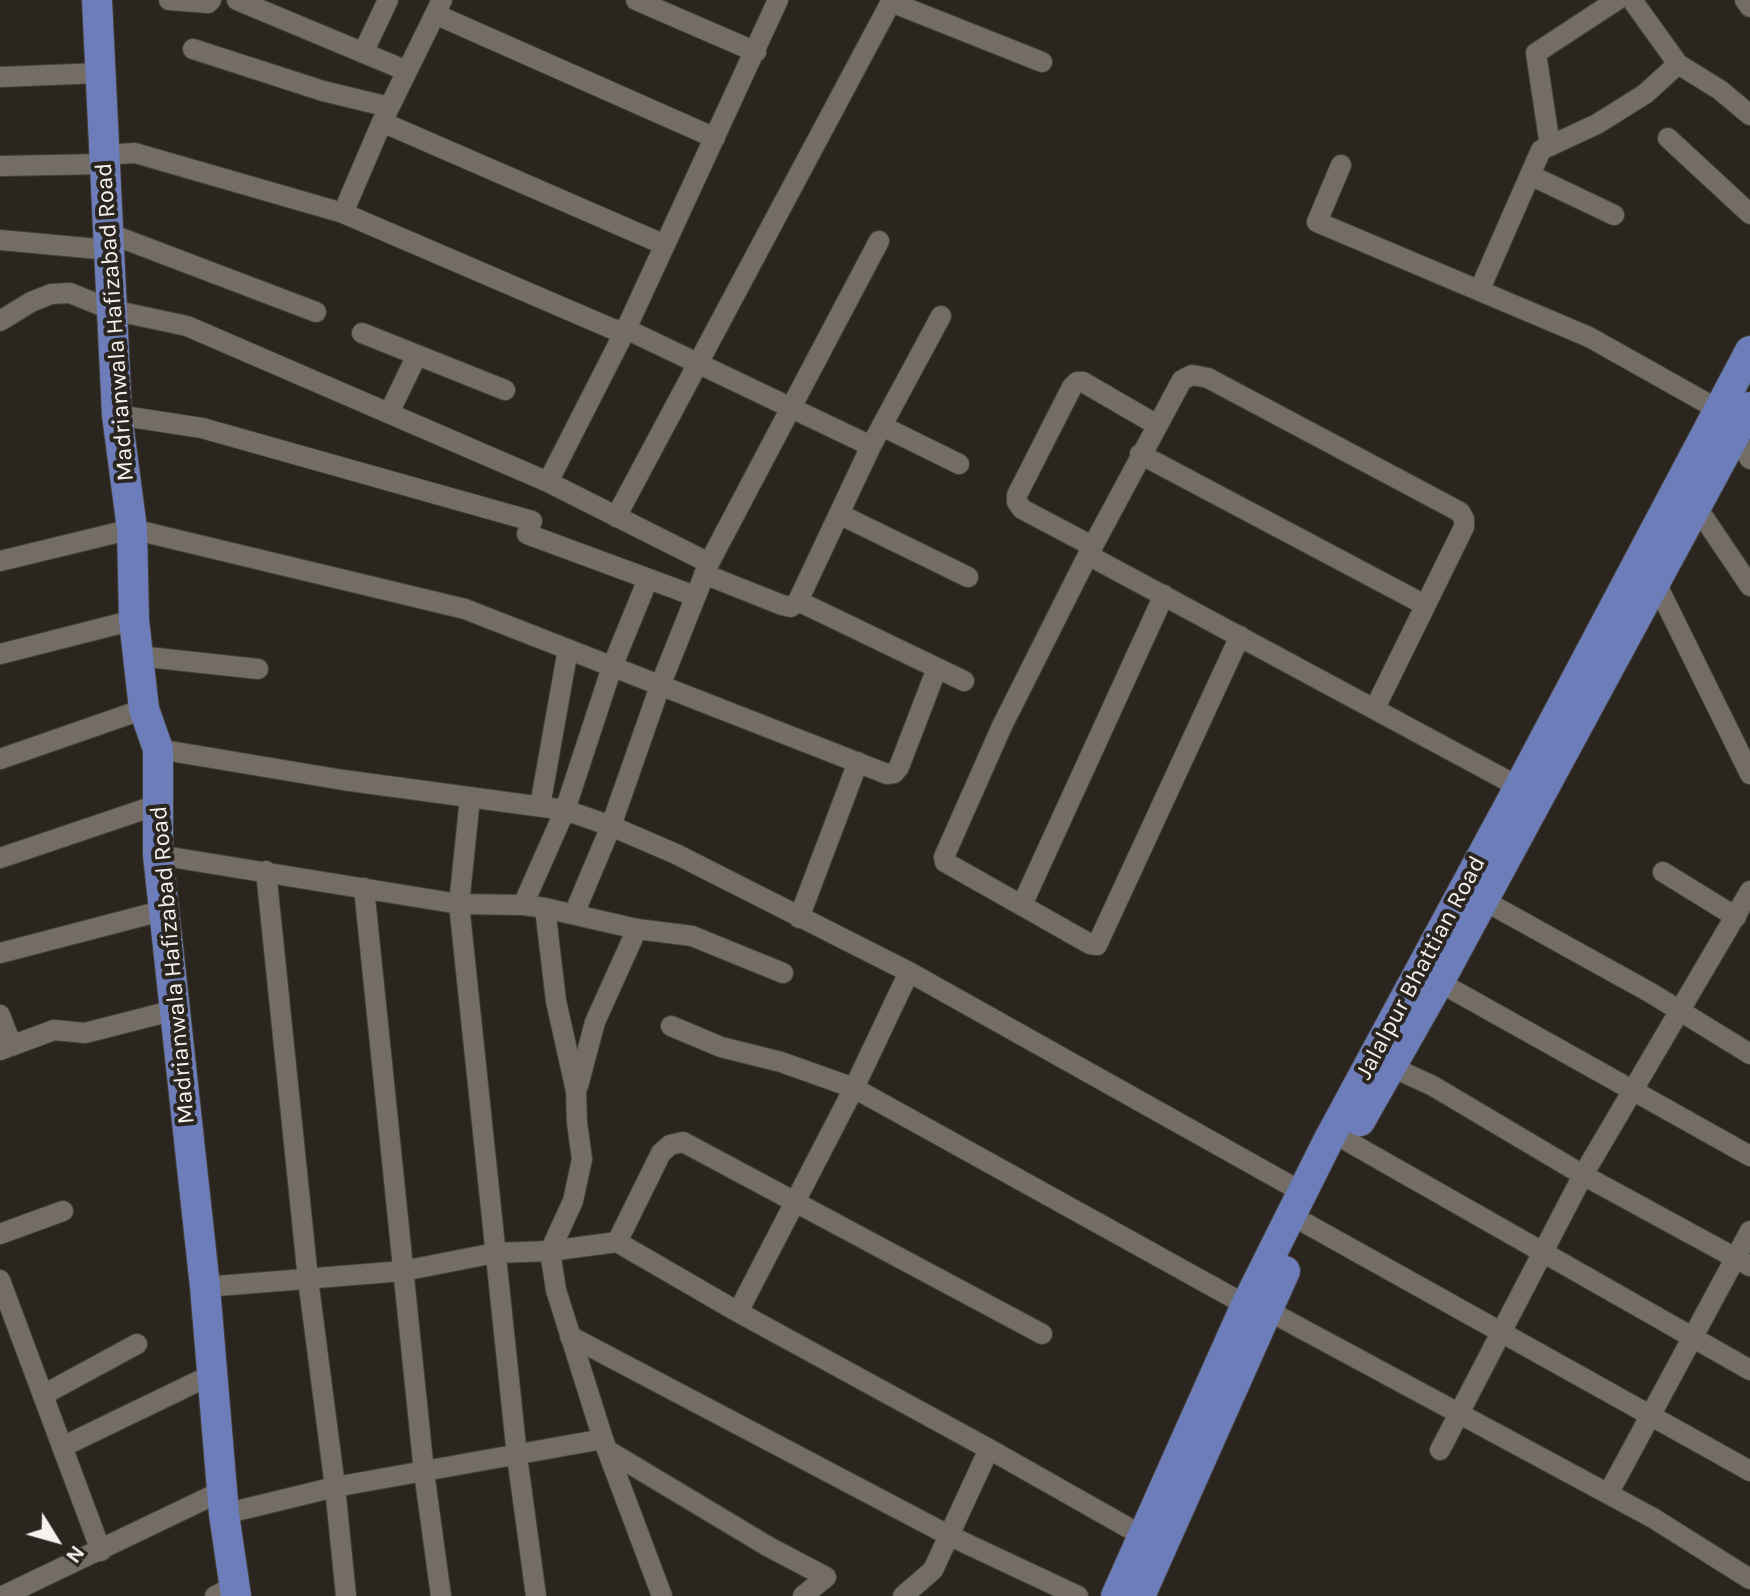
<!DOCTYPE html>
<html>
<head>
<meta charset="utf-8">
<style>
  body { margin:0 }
  #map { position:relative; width:1750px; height:1596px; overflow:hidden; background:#2a251e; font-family:Karla,sans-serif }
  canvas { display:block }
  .north { position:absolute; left:16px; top:1500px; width:80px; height:80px; -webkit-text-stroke:6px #2a251e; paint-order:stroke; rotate:127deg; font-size:22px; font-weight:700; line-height:32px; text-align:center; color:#f5f2ed }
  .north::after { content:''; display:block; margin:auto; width:28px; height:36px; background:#f5f2ed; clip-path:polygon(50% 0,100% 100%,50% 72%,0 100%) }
</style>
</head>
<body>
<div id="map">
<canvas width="1750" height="1596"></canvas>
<div class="north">N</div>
</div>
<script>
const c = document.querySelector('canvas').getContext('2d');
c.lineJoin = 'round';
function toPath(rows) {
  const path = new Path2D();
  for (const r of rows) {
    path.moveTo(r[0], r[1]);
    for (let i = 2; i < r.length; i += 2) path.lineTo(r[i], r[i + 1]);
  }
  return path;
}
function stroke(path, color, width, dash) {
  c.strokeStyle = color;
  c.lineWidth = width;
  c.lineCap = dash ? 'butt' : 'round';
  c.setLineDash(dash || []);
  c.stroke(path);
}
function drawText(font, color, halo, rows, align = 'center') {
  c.font = font + ' Karla,sans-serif';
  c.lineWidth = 8;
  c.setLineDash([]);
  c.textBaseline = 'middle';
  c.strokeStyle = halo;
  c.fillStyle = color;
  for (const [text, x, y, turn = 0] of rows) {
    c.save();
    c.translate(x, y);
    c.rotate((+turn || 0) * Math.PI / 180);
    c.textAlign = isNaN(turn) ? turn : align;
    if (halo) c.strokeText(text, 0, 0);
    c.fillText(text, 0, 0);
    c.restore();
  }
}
const minor = toPath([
  [169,0,208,3,211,0],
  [237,0,407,71],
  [636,0,756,52],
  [1632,0,1678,64,1720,90,1750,115],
  [1745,0,1750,7],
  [891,2,1042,62],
  [435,14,715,138],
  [193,49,323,91,389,107],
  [363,53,388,0],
  [0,77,101,73],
  [382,122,665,245],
  [1668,138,1750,214],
  [1550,146,1536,53,1617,0],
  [103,155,135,153,343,213,615,330,626,329,871,446],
  [1341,165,1317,222,1589,337,1719,410],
  [0,166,103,164],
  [1530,175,1614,215],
  [343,213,382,122,442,0],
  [108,233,316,312],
  [0,240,109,250],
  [1480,289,1541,150,1597,124,1645,94,1678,64],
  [0,321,31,302,51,294,70,293,112,310,187,326,548,482,709,563],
  [362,333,505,390],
  [389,413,417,355],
  [117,415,202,428,532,521,527,534,695,596],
  [882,426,959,464],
  [1734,435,1750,459],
  [1140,454,1425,605],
  [548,482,626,329,778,0],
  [1696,506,1750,586],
  [839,514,968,577],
  [616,517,892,0],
  [1092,546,1022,509,1017,502,1017,495,1072,387,1077,382,1083,382,1157,425],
  [1088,555,1519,787],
  [0,561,132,529,465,609,887,774,894,773,899,767,937,668],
  [704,574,782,605,791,607,798,601,871,446,941,316],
  [1655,581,1750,774],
  [798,601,964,681],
  [1240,636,1097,945,1090,944,945,862,944,857,1002,726,1088,555,1182,380,1192,375,1208,378,1460,512,1464,519,1464,527,1375,708],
  [0,654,134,620],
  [138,656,258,669],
  [158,749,343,780,565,810,611,826,676,854,909,972,1302,1192],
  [0,759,144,709],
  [470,798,459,904,517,1456,536,1596],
  [540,806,568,649],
  [158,855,459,904,523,905,545,908,637,929,692,936,783,973],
  [0,858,157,805],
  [266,871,308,1279,335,1487,346,1596],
  [1663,872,1736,917],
  [364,888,424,1472,441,1596],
  [1483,900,1651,993,1750,1054],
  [523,905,565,810,612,667,648,579],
  [1022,905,1164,595],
  [545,908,556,1001,576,1091,577,1123,582,1159,573,1201,550,1251,556,1290,603,1439,662,1596],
  [574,914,611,826,660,686,709,563,879,241],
  [799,918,858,762],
  [0,953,165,910],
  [1439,982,1750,1156],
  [0,1015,12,1046],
  [671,1026,721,1047,781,1062,854,1088,1246,1305],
  [0,1050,54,1030,85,1033,175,1010],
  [1392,1067,1433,1086,1583,1175,1750,1266],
  [578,1086,595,1022,637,929],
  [1349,1142,1750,1370],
  [1307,1224,1750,1471],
  [0,1234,63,1211],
  [617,1242,661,1153,670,1145,683,1142,1042,1334],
  [0,1280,101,1551],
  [205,1287,403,1271,495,1253,550,1251,617,1242,738,1312,989,1449,1141,1535],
  [1267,1310,1653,1518,1750,1579],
  [738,1312,854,1088,909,972],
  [570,1336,948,1535,1078,1596],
  [43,1395,137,1344],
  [62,1447,213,1374],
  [607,1450,769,1547,826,1577,803,1596],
  [1440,1450,1583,1175,1750,891],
  [1608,1494,1750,1231],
  [224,1514,335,1487,603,1439],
  [3,1596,222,1491],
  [215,1596,234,1586],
  [903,1596,933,1570,989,1449]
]);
const primary = toPath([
  [97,0,117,415,132,529,134,620,144,709,158,749,158,855,205,1287,224,1514,236,1596],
  [1360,1121,1439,982,1750,407],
  [1116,1596,1246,1305,1329,1139,1519,787,1750,351],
  [1140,1596,1285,1271]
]);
stroke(minor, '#44403a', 22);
stroke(primary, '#44403a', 32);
stroke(minor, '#736d65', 20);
stroke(primary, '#6c7db9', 30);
drawText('24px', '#f5f2ed', '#2a251e', [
  ["Madrianwala Hafizabad Road",115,322,-94],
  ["Madrianwala Hafizabad Road",173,965,-95],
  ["Jalalpur Bhattian Road",1421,968,-62]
]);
</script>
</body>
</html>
